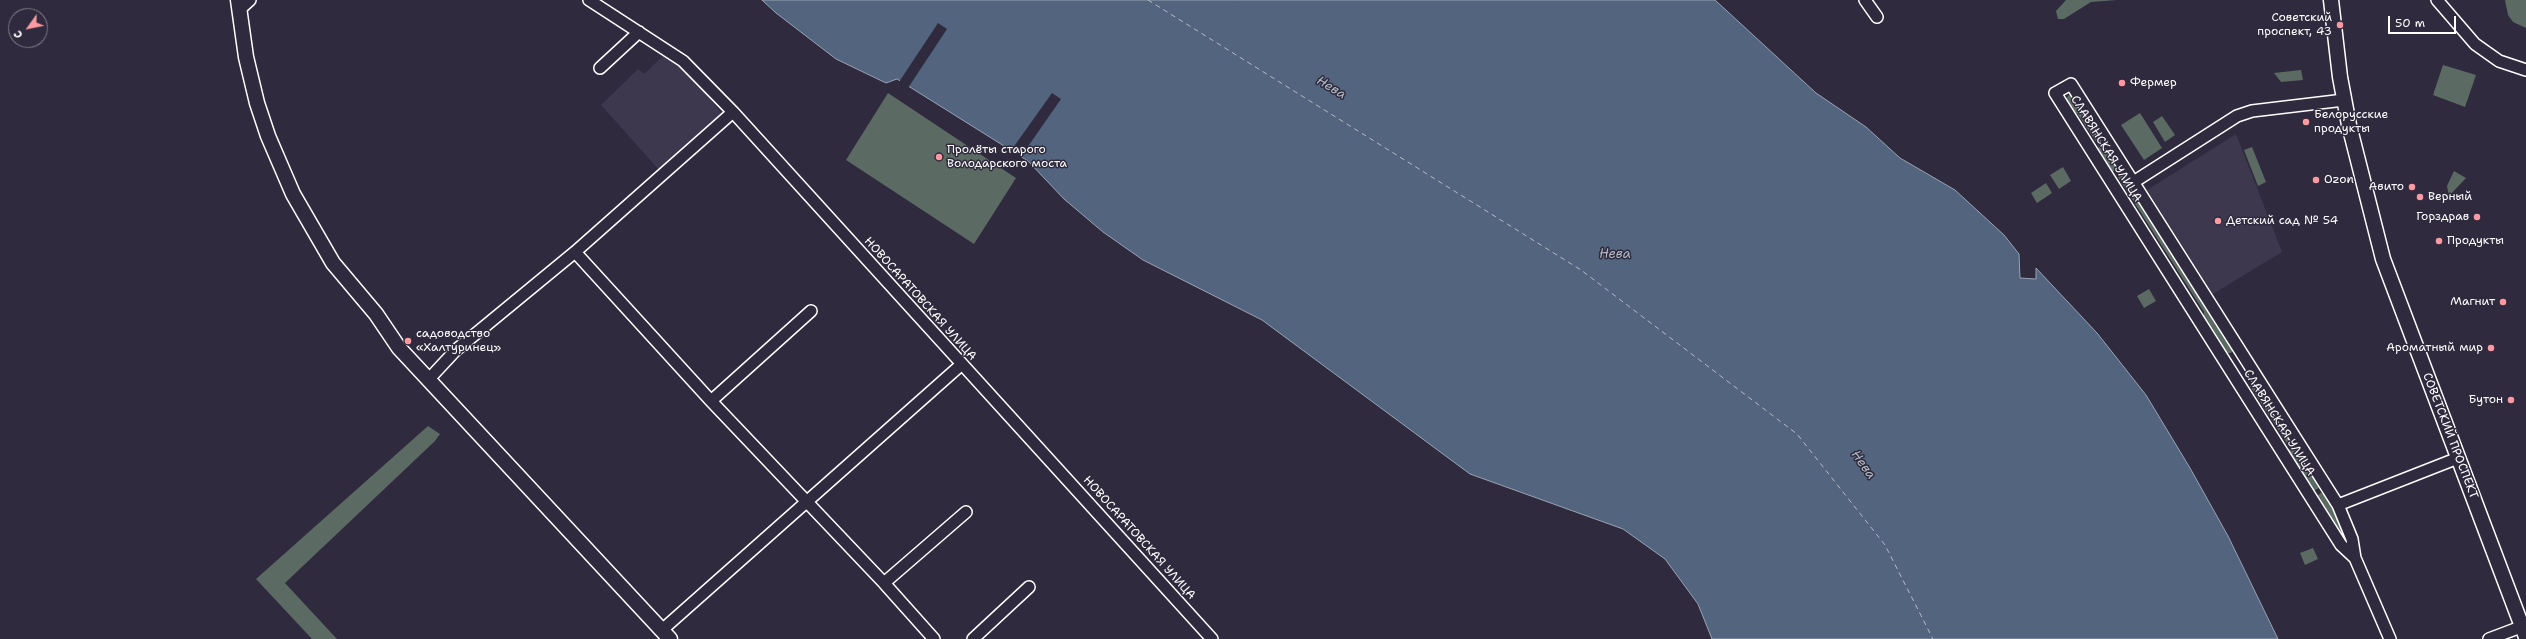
<!DOCTYPE html>
<html>
<head>
<meta charset="utf-8">
<style>
  body { margin:0 }
  #map { position:relative; width:2526px; height:639px; overflow:hidden; background:#2f2a3d; font-family:"Shantell Sans",sans-serif }
  canvas { display:block }
  .north { position:absolute; left:8px; top:8px; width:40px; height:40px; box-sizing:border-box; background:#2f2a3d; border:1px solid #827f8b; border-radius:50%; rotate:237deg; font-size:11px; font-weight:700; line-height:16px; text-align:center; color:#fff }
  .north::after { content:''; display:block; margin:auto; width:14px; height:18px; background:#ff9aa2; clip-path:polygon(50% 0,100% 100%,50% 72%,0 100%) }
  .scale { position:absolute; left:2388px; top:16px; width:68px; height:18px; box-sizing:border-box; border:2px solid #fff; border-top:0; padding-left:5px; font-size:12px; line-height:14px; white-space:nowrap; color:#fff; -webkit-text-stroke:3px #2f2a3d; paint-order:stroke }
</style>
</head>
<body>
<div id="map">
<canvas width="2526" height="639"></canvas>
<div class="north">С</div>
<div class="scale">50 m</div>
</div>
<script>
const c = document.querySelector('canvas').getContext('2d');
c.lineJoin = 'round';
function fill(path, color) {
  c.fillStyle = color;
  c.fill(path, 'evenodd');
}
function toPath(rows) {
  const path = new Path2D();
  for (const r of rows) {
    path.moveTo(r[0], r[1]);
    for (let i = 2; i < r.length; i += 2) path.lineTo(r[i], r[i + 1]);
  }
  return path;
}
function stroke(path, color, width, dash) {
  c.strokeStyle = color;
  c.lineWidth = width;
  c.lineCap = dash ? 'butt' : 'round';
  c.setLineDash(dash || []);
  c.stroke(path);
}
function drawText(font, color, halo, rows, align = 'center') {
  c.font = font + ' "Shantell Sans",sans-serif';
  c.lineWidth = 3;
  c.setLineDash([]);
  c.textBaseline = 'middle';
  c.strokeStyle = halo;
  c.fillStyle = color;
  for (const [text, x, y, turn = 0] of rows) {
    c.save();
    c.translate(x, y);
    c.rotate((+turn || 0) * Math.PI / 180);
    c.textAlign = isNaN(turn) ? turn : align;
    if (halo) c.strokeText(text, 0, 0);
    c.fillText(text, 0, 0);
    c.restore();
  }
}
fill(toPath([
  [665,54,698,84,722,114,660,171,601,105,638,69,644,74],
  [2236,134,2282,252,2213,294,2147,190]
]), '#3e384e');
fill(toPath([
  [2066,0,2117,0,2091,2,2064,19,2058,19,2056,11],
  [2505,0,2526,0,2526,28,2513,22,2508,15],
  [2443,65,2476,75,2465,107,2433,95],
  [2301,70,2303,80,2281,82,2274,73],
  [888,93,1016,178,974,244,846,160],
  [2069,95,2074,96,2119,167,2111,173,2097,151,2099,146,2077,113,2074,113,2065,100],
  [2140,113,2162,148,2144,160,2121,125],
  [2162,116,2175,135,2165,142,2153,122],
  [2252,147,2266,182,2258,186,2244,150],
  [2063,167,2071,181,2059,189,2050,175],
  [2454,171,2466,178,2449,196,2447,186],
  [2123,173,2234,348,2231,353,2226,353,2203,318,2204,312,2118,177],
  [2046,183,2052,193,2037,203,2031,193],
  [2149,289,2156,301,2144,308,2137,296],
  [2255,383,2322,486,2312,492,2288,451,2290,448,2250,386],
  [428,426,440,434,435,441,285,583,337,639,312,639,256,579],
  [2324,491,2337,511,2349,540,2347,543,2315,497],
  [2313,548,2318,559,2305,565,2300,553]
]), '#5b6b63');
const water = toPath([
  [762,0,1715,0,1816,93,1866,127,1900,158,1955,190,2004,235,2019,254,2020,278,2036,279,2036,268,2097,333,2146,395,2190,468,2228,536,2278,639,1712,639,1698,604,1665,559,1623,529,1470,474,1262,320,1143,260,1103,232,1064,199,1028,161,897,79,886,83,836,59,776,13,762,0]
]);
fill(water, '#53657e');
stroke(water, '#98a3b2', 1);
fill(toPath([
  [938,23,947,29,908,88,899,82],
  [1052,93,1061,99,1020,158,1010,152]
]), '#2f2a3d');
stroke(toPath([
  [1148,0,1581,270,1797,434,1885,545,1933,639]
]), '#b2bac5', 1, [5, 4]);
const minor = toPath([
  [589,0,683,61,733,112,1212,639],
  [1865,0,1877,17],
  [2437,0,2475,44,2499,61,2526,70],
  [239,10,250,0],
  [600,68,639,32],
  [2132,183,2237,116,2252,111,2344,100],
  [575,252,711,401,884,583,934,639],
  [429,379,456,350,575,252,733,112],
  [711,401,811,311],
  [2338,505,2458,458],
  [2355,558,2341,545,2055,93,2071,84,2338,505,2352,539,2355,558,2390,639],
  [884,583,966,512],
  [662,630,962,364],
  [973,639,1029,587],
  [2489,639,2526,625]
]);
const major = toPath([
  [238,0,246,57,257,103,268,136,293,194,333,263,376,314,399,348,670,639],
  [2331,0,2340,77,2349,125,2383,259,2526,637]
]);
stroke(minor, '#fff', 14);
stroke(major, '#fff', 17);
stroke(minor, '#2f2a3d', 11);
stroke(major, '#2f2a3d', 14);
for (const [x, y, r, color] of [
  [2340,25,4,"#ff9aa2"],
  [2122,83,4,"#ff9aa2"],
  [2306,122,4,"#ff9aa2"],
  [939,157,4,"#ff9aa2"],
  [2316,180,4,"#ff9aa2"],
  [2412,187,4,"#ff9aa2"],
  [2420,197,4,"#ff9aa2"],
  [2477,217,4,"#ff9aa2"],
  [2218,221,4,"#ff9aa2"],
  [2439,241,4,"#ff9aa2"],
  [2503,302,4,"#ff9aa2"],
  [408,341,4,"#ff9aa2"],
  [2491,348,4,"#ff9aa2"],
  [2511,400,4,"#ff9aa2"]
]) {
  const dot = new Path2D();
  dot.arc(x, y, r, 0, 2 * Math.PI);
  c.fillStyle = color;
  c.fill(dot);
  stroke(dot, '#2f2a3d', 1.5);
}
drawText('12px', '#fff', '#2f2a3d', [
  ["Советский",2332,18,"right"],
  ["проспект, 43",2332,32,"right"],
  ["Фермер",2130,83],
  ["Белорусские",2314,115],
  ["продукты",2314,129],
  ["Пролёты старого",947,150],
  ["Володарского моста",947,164],
  ["Ozon",2324,180],
  ["Авито",2404,187,"right"],
  ["Верный",2428,197],
  ["Горздрав",2469,217,"right"],
  ["Детский сад № 54",2226,221],
  ["Продукты",2447,241],
  ["Магнит",2495,302,"right"],
  ["садоводство",416,334],
  ["«Халтуринец»",416,348],
  ["Ароматный мир",2483,348,"right"],
  ["Бутон",2503,400,"right"]
], 'left');
drawText('12px', '#fff', '#2f2a3d', [
  ["СЛАВЯНСКАЯ УЛИЦА",2106,149,58],
  ["НОВОСАРАТОВСКАЯ УЛИЦА",920,299,48],
  ["СЛАВЯНСКАЯ УЛИЦА",2279,423,58],
  ["СОВЕТСКИЙ ПРОСПЕКТ",2450,436,69],
  ["НОВОСАРАТОВСКАЯ УЛИЦА",1139,538,48]
]);
drawText('italic 13px', '#b2bac5', '#2f2a3d', [
  ["Нева",1331,88,31],
  ["Нева",1615,255],
  ["Нева",1863,465,55]
]);
</script>
</body>
</html>
